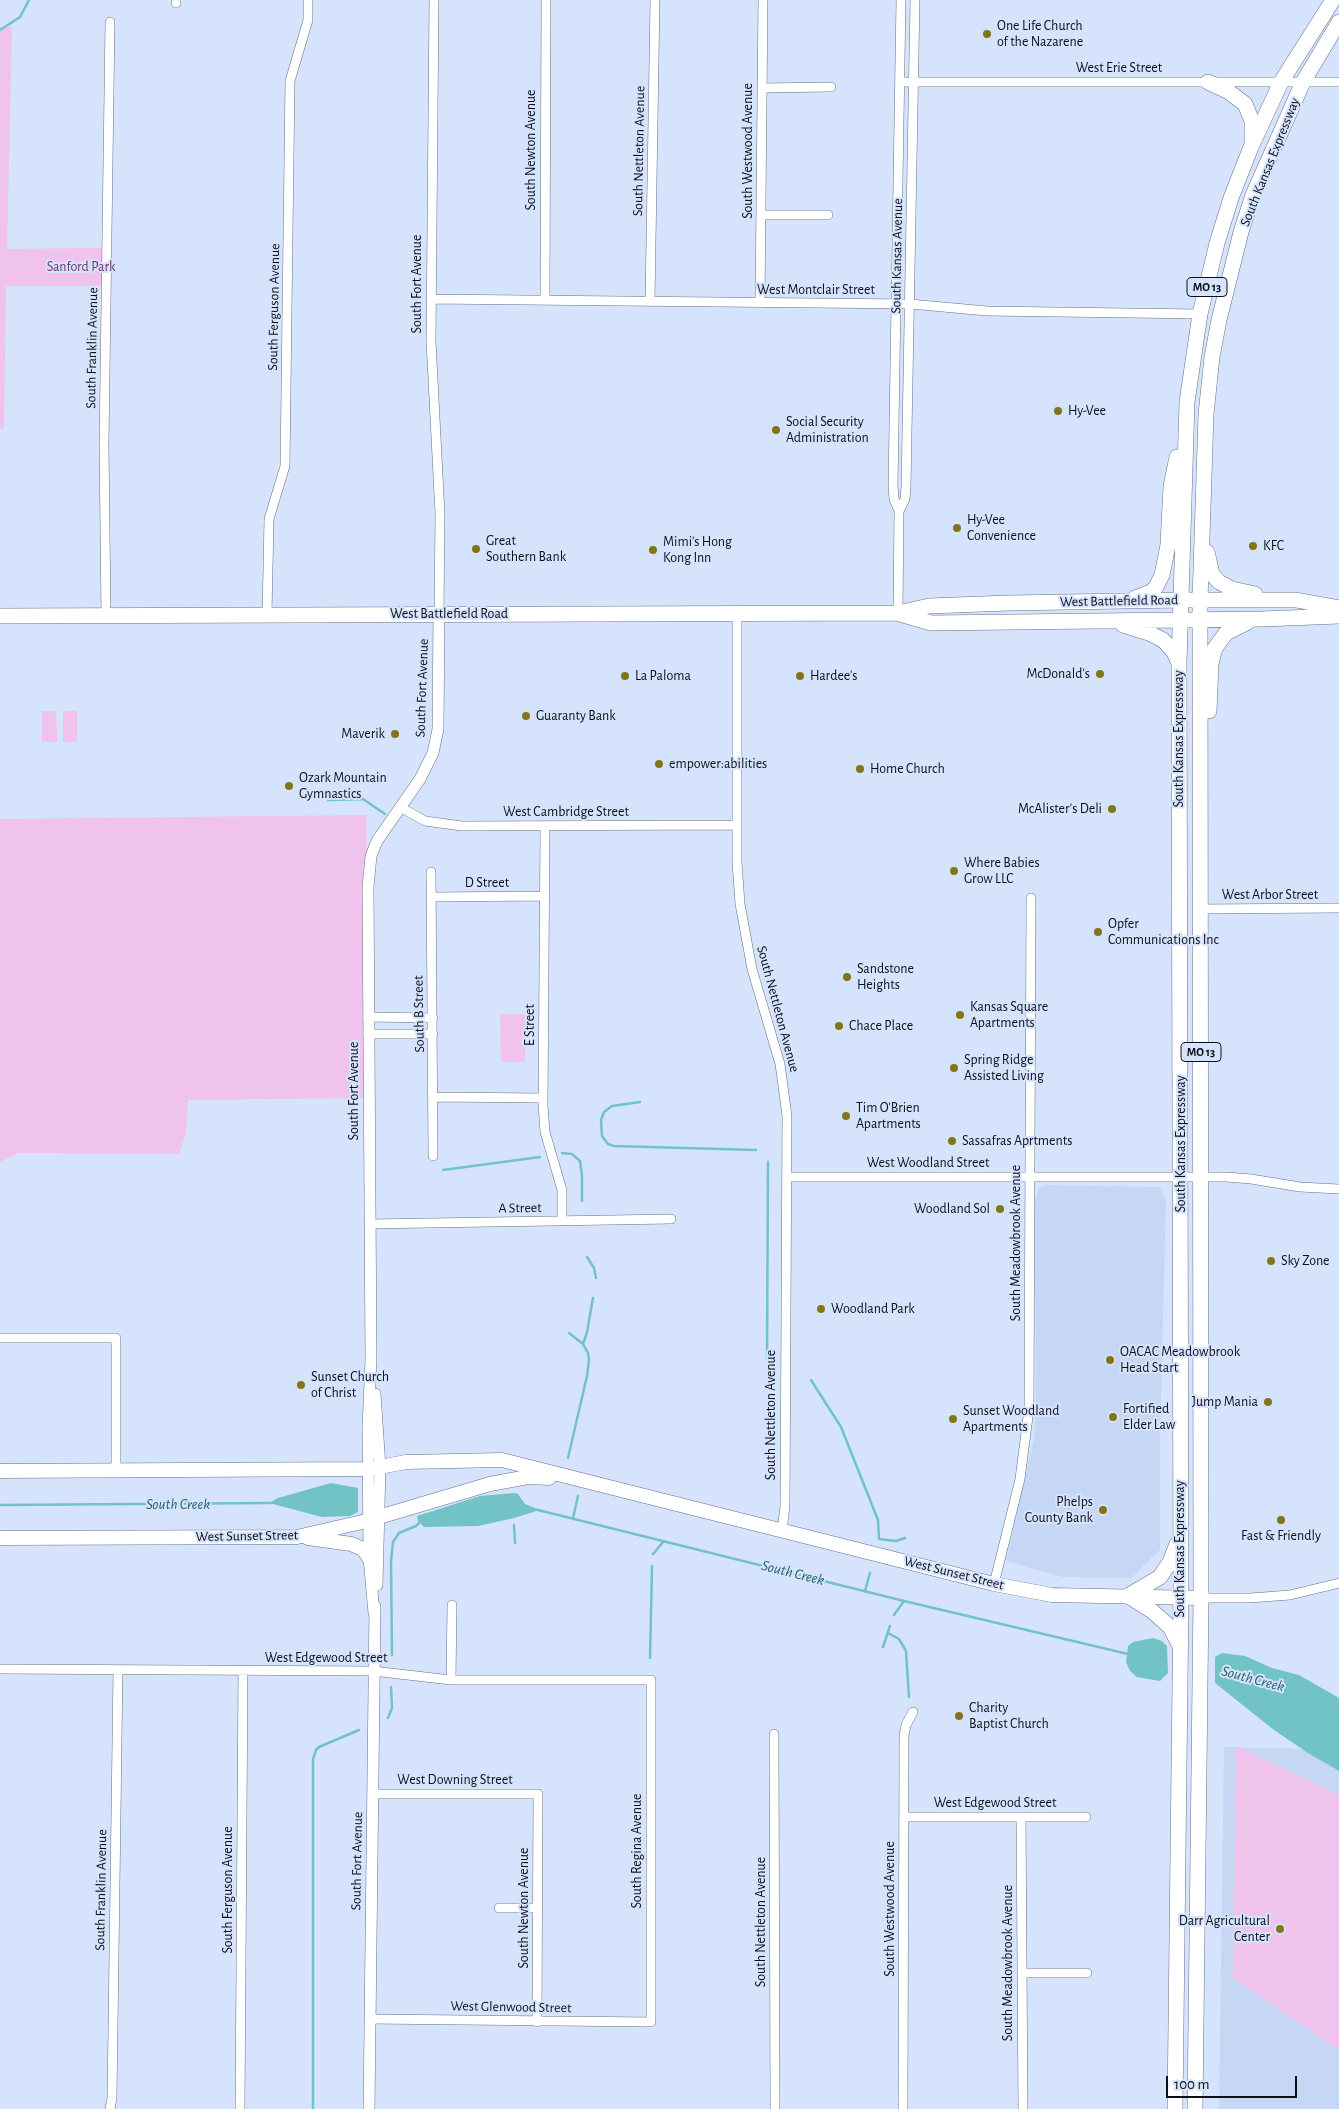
<!DOCTYPE html>
<html>
<head>
<meta charset="utf-8">
<style>
  body { margin:0 }
  #map { position:relative; width:1339px; height:2109px; overflow:hidden; background:#d6e3fc; font-family:"Alegreya Sans",sans-serif }
  canvas { display:block }
  .scale { position:absolute; left:1166px; top:2076px; width:131px; height:22px; box-sizing:border-box; border:2px solid #0b0f18; border-top:0; padding-left:6px; font-size:15px; line-height:18px; white-space:nowrap; color:#0b0f18; -webkit-text-stroke:4px #d6e3fc; paint-order:stroke }
</style>
</head>
<body>
<div id="map">
<canvas width="1339" height="2109"></canvas>
<div class="scale">100 m</div>
</div>
<script>
const c = document.querySelector('canvas').getContext('2d');
c.lineJoin = 'round';
function fill(path, color) {
  c.fillStyle = color;
  c.fill(path, 'evenodd');
}
function toPath(rows) {
  const path = new Path2D();
  for (const r of rows) {
    path.moveTo(r[0], r[1]);
    for (let i = 2; i < r.length; i += 2) path.lineTo(r[i], r[i + 1]);
  }
  return path;
}
function stroke(path, color, width, dash) {
  c.strokeStyle = color;
  c.lineWidth = width;
  c.lineCap = dash ? 'butt' : 'round';
  c.setLineDash(dash || []);
  c.stroke(path);
}
function drawText(font, color, halo, rows, align = 'center') {
  c.font = font + ' "Alegreya Sans",sans-serif';
  c.lineWidth = 4;
  c.setLineDash([]);
  c.textBaseline = 'middle';
  c.strokeStyle = halo;
  c.fillStyle = color;
  for (const [text, x, y, turn = 0] of rows) {
    c.save();
    c.translate(x, y);
    c.rotate((+turn || 0) * Math.PI / 180);
    c.textAlign = isNaN(turn) ? turn : align;
    if (halo) c.strokeText(text, 0, 0);
    c.fillText(text, 0, 0);
    c.restore();
  }
}
fill(toPath([
  [1048,1185,1159,1187,1166,1199,1160,1439,1160,1550,1131,1578,1062,1577,1006,1561,1034,1439,1036,1413,1035,1201,1038,1190,1042,1186],
  [1224,1747,1339,1750,1339,2109,1219,2109]
]), '#c6d7f5');
fill(toPath([
  [0,27,12,27,7,249,102,248,102,286,6,286,4,429,0,429],
  [42,711,56,711,57,742,42,742],
  [63,711,77,711,77,742,63,742],
  [366,815,367,852,363,870,363,888,364,1098,188,1100,186,1133,179,1154,18,1153,0,1162,0,819],
  [500,1014,525,1014,525,1062,501,1062],
  [1236,1746,1339,1795,1339,2050,1233,1978]
]), '#efc3ec');
fill(toPath([
  [331,1483,358,1488,358,1512,350,1516,322,1517,269,1503,278,1498],
  [514,1493,518,1494,525,1504,540,1510,514,1518,478,1526,424,1527,418,1521,417,1516,480,1496],
  [1153,1638,1162,1641,1167,1646,1168,1673,1160,1681,1137,1677,1130,1671,1126,1662,1128,1646,1133,1642],
  [1222,1653,1245,1656,1272,1668,1299,1675,1339,1698,1339,1771,1308,1753,1274,1730,1215,1683,1215,1657]
]), '#72c3c6');
stroke(toPath([
  [0,30,20,17,29,0],
  [328,800,363,799,385,814],
  [640,1102,612,1106,604,1112,601,1120,602,1136,608,1144,614,1146,756,1150],
  [562,1153,572,1154,580,1161,582,1176,582,1201],
  [443,1170,540,1157],
  [587,1257,594,1268,596,1278],
  [569,1333,583,1344],
  [767,1359,768,1162],
  [811,1380,841,1427,878,1520,879,1539,896,1541,905,1538],
  [568,1458,587,1376,589,1360,588,1353,583,1344,587,1332,593,1298],
  [0,1505,271,1503],
  [538,1510,904,1601,1128,1654],
  [573,1518,578,1496],
  [514,1525,515,1543],
  [653,1554,664,1541],
  [865,1591,870,1573],
  [894,1615,904,1601],
  [888,1633,899,1639,906,1651,909,1697],
  [883,1647,890,1626],
  [392,1655,391,1561,393,1542,399,1533,416,1526,420,1522],
  [650,1658,652,1566],
  [388,1718,392,1708,391,1687],
  [313,2109,313,1759,316,1750,319,1747,359,1730]
]), '#72c3c6', 2.5);
const minor = toPath([
  [176,0,176,3],
  [434,0,431,341,440,514,439,614],
  [900,82,1339,82],
  [762,88,831,87],
  [762,215,828,215],
  [431,299,910,304,987,311,1200,314],
  [545,300,546,0],
  [650,302,655,0],
  [760,303,763,0],
  [899,511,905,499,906,487,915,0],
  [898,613,899,511,894,499,893,486,901,0],
  [737,614,737,862,740,904,752,969,780,1064,787,1116,785,1506,782,1531],
  [106,615,104,444,110,22],
  [267,615,269,519,285,466,290,81,308,20,308,0],
  [400,807,425,821,462,826,736,825],
  [545,826,543,1105,545,1132,562,1190,562,1221],
  [431,872,433,1156],
  [431,897,544,896],
  [1200,909,1339,908],
  [368,1017,433,1018],
  [368,1034,433,1034],
  [433,1097,543,1098],
  [787,1177,1226,1177,1251,1179,1300,1187,1339,1189],
  [370,1224,671,1219],
  [0,1338,116,1338,116,1471],
  [994,1584,1020,1479,1029,1409,1031,898],
  [1201,1598,1250,1598,1290,1595,1339,1583],
  [0,1669,373,1671,451,1680,651,1680,651,2022,370,2019],
  [451,1680,452,1605],
  [774,1734,775,2109],
  [373,1794,538,1794,537,2022],
  [904,1817,1086,1817],
  [1021,1817,1023,2109],
  [499,1908,537,1908],
  [1022,1973,1087,1973],
  [110,2109,112,2098,118,1670],
  [240,2109,243,1671],
  [903,2109,904,1736,906,1725,913,1712]
]);
const tertiary = toPath([
  [375,1394,380,1467,377,1585],
  [374,1613,369,1558,368,1427,371,1360,368,887,371,856,377,841,420,779,433,753,438,729,439,614],
  [369,2109,375,1606]
]);
const secondary = toPath([
  [0,1471,369,1469,406,1462,502,1460,994,1584,1052,1595,1201,1598],
  [0,1538,297,1537,362,1522,490,1484,528,1477,549,1478],
  [308,1538,351,1544,363,1549,369,1558]
]);
const primary = toPath([
  [1208,82,1229,92,1245,104,1252,121,1252,140],
  [1207,552,1212,574,1219,582,1232,589,1255,594],
  [1135,598,1151,592,1156,587,1162,575,1168,545,1171,486,1177,457],
  [900,614,931,623,1262,619,1339,616],
  [0,616,898,613,929,606,1009,603,1179,600,1296,600,1339,608],
  [1123,625,1149,633,1163,640,1174,652,1178,661],
  [1209,711,1211,664,1215,648,1226,633,1248,622],
  [1177,1544,1170,1562,1160,1577,1128,1596,1152,1611,1170,1627,1179,1644],
  [1175,2109,1181,1598,1179,663,1187,402,1200,314,1217,243,1231,198,1251,147,1281,82,1333,0],
  [1195,2109,1201,1598,1200,600,1206,414,1212,357,1219,320,1241,232,1253,195,1303,82,1339,22]
]);
stroke(minor, '#657187', 10);
stroke(tertiary, '#657187', 12);
stroke(secondary, '#657187', 15);
stroke(primary, '#657187', 16);
stroke(minor, '#fff', 9);
stroke(tertiary, '#fff', 11);
stroke(secondary, '#fff', 14);
stroke(primary, '#fff', 15);
for (const [x, y, r, color] of [
  [987,34,5,"#827519"],
  [1058,411,5,"#827519"],
  [776,430,5,"#827519"],
  [957,528,5,"#827519"],
  [1253,546,5,"#827519"],
  [476,549,5,"#827519"],
  [653,550,5,"#827519"],
  [1100,674,5,"#827519"],
  [625,676,5,"#827519"],
  [800,676,5,"#827519"],
  [526,716,5,"#827519"],
  [395,734,5,"#827519"],
  [659,764,5,"#827519"],
  [860,769,5,"#827519"],
  [289,786,5,"#827519"],
  [1112,809,5,"#827519"],
  [954,871,5,"#827519"],
  [1098,932,5,"#827519"],
  [847,977,5,"#827519"],
  [960,1015,5,"#827519"],
  [839,1026,5,"#827519"],
  [954,1068,5,"#827519"],
  [846,1116,5,"#827519"],
  [952,1141,5,"#827519"],
  [1000,1209,5,"#827519"],
  [1271,1261,5,"#827519"],
  [821,1309,5,"#827519"],
  [1110,1360,5,"#827519"],
  [301,1385,5,"#827519"],
  [1268,1402,5,"#827519"],
  [1113,1417,5,"#827519"],
  [953,1419,5,"#827519"],
  [1103,1510,5,"#827519"],
  [1281,1520,5,"#827519"],
  [959,1716,5,"#827519"],
  [1280,1929,5,"#827519"]
]) {
  const dot = new Path2D();
  dot.arc(x, y, r, 0, 2 * Math.PI);
  c.fillStyle = color;
  c.fill(dot);
  stroke(dot, '#d6e3fc', 2);
}
for (const [x, y, w] of [
  [1207,287,40],
  [1201,1052,40]
]) {
  const box = new Path2D();
  box.roundRect(x - w / 2, y - 9.5, w, 19, 4);
  c.fillStyle = '#d6e3fc';
  c.fill(box);
  stroke(box, '#0b0f18', 1);
}
drawText('bold 12px', '#0b0f18', null, [
  ["MO 13",1207,287],
  ["MO 13",1201,1052]
]);
drawText('14px', '#0b0f18', '#d6e3fc', [
  ["One Life Church",997,26],
  ["of the Nazarene",997,42],
  ["Hy-Vee",1068,411],
  ["Social Security",786,422],
  ["Administration",786,438],
  ["Hy-Vee",967,520],
  ["Convenience",967,536],
  ["Great",486,541],
  ["Southern Bank",486,557],
  ["Mimi's Hong",663,542],
  ["Kong Inn",663,558],
  ["KFC",1263,546],
  ["McDonald's",1090,674,"right"],
  ["La Paloma",635,676],
  ["Hardee's",810,676],
  ["Guaranty Bank",536,716],
  ["Maverik",385,734,"right"],
  ["empower:abilities",669,764],
  ["Home Church",870,769],
  ["Ozark Mountain",299,778],
  ["Gymnastics",299,794],
  ["McAlister's Deli",1102,809,"right"],
  ["Where Babies",964,863],
  ["Grow LLC",964,879],
  ["Opfer",1108,924],
  ["Communications Inc",1108,940],
  ["Sandstone",857,969],
  ["Heights",857,985],
  ["Kansas Square",970,1007],
  ["Apartments",970,1023],
  ["Chace Place",849,1026],
  ["Spring Ridge",964,1060],
  ["Assisted Living",964,1076],
  ["Tim O'Brien",856,1108],
  ["Apartments",856,1124],
  ["Sassafras Aprtments",962,1141],
  ["Woodland Sol",990,1209,"right"],
  ["Sky Zone",1281,1261],
  ["Woodland Park",831,1309],
  ["OACAC Meadowbrook",1120,1352],
  ["Head Start",1120,1368],
  ["Sunset Church",311,1377],
  ["of Christ",311,1393],
  ["Jump Mania",1258,1402,"right"],
  ["Fortified",1123,1409],
  ["Elder Law",1123,1425],
  ["Sunset Woodland",963,1411],
  ["Apartments",963,1427],
  ["Phelps",1093,1502,"right"],
  ["County Bank",1093,1518,"right"],
  ["Fast & Friendly",1281,1536,"center"],
  ["Charity",969,1708],
  ["Baptist Church",969,1724],
  ["Darr Agricultural",1270,1921,"right"],
  ["Center",1270,1937,"right"]
], 'left');
drawText('14px', '#0b0f18', '#d6e3fc', [
  ["West Erie Street",1119,68],
  ["South Newton Avenue",531,150,-90],
  ["South Nettleton Avenue",639,151,-89],
  ["South Westwood Avenue",748,151,-90],
  ["South Kansas Expressway",1270,162,-68],
  ["South Kansas Avenue",897,256,-89],
  ["South Fort Avenue",417,284,-90],
  ["West Montclair Street",816,290],
  ["South Ferguson Avenue",274,307,-89],
  ["South Franklin Avenue",92,348,-89],
  ["West Battlefield Road",1119,601,-1],
  ["West Battlefield Road",449,614],
  ["South Fort Avenue",422,688,-88],
  ["South Kansas Expressway",1179,739,-90],
  ["West Cambridge Street",566,812],
  ["D Street",487,883],
  ["West Arbor Street",1270,895],
  ["South Nettleton Avenue",778,1009,75],
  ["South B Street",419,1014,-91],
  ["E Street",530,1025,-90],
  ["South Fort Avenue",354,1091,-90],
  ["South Kansas Expressway",1181,1144,-90],
  ["West Woodland Street",928,1163],
  ["A Street",520,1208,-1],
  ["South Meadowbrook Avenue",1016,1243,-90],
  ["South Nettleton Avenue",771,1415,-90],
  ["West Sunset Street",247,1536,-1],
  ["South Kansas Expressway",1180,1549,-90],
  ["West Sunset Street",954,1573,14],
  ["West Edgewood Street",326,1658],
  ["West Downing Street",455,1780],
  ["West Edgewood Street",995,1803],
  ["South Regina Avenue",637,1851,-90],
  ["South Fort Avenue",357,1861,-89],
  ["South Franklin Avenue",101,1890,-89],
  ["South Ferguson Avenue",228,1890,-90],
  ["South Newton Avenue",524,1908,-90],
  ["South Westwood Avenue",890,1909,-90],
  ["South Nettleton Avenue",761,1922,-90],
  ["South Meadowbrook Avenue",1008,1963,-90],
  ["West Glenwood Street",511,2007,1]
]);
drawText('14px', '#6e366d', '#d6e3fc', [
  ["Sanford Park",81,267]
]);
drawText('italic 15px', '#1f6264', '#d6e3fc', [
  ["South Creek",178,1504],
  ["South Creek",793,1573,14],
  ["South Creek",1253,1679,15]
]);
</script>
</body>
</html>
